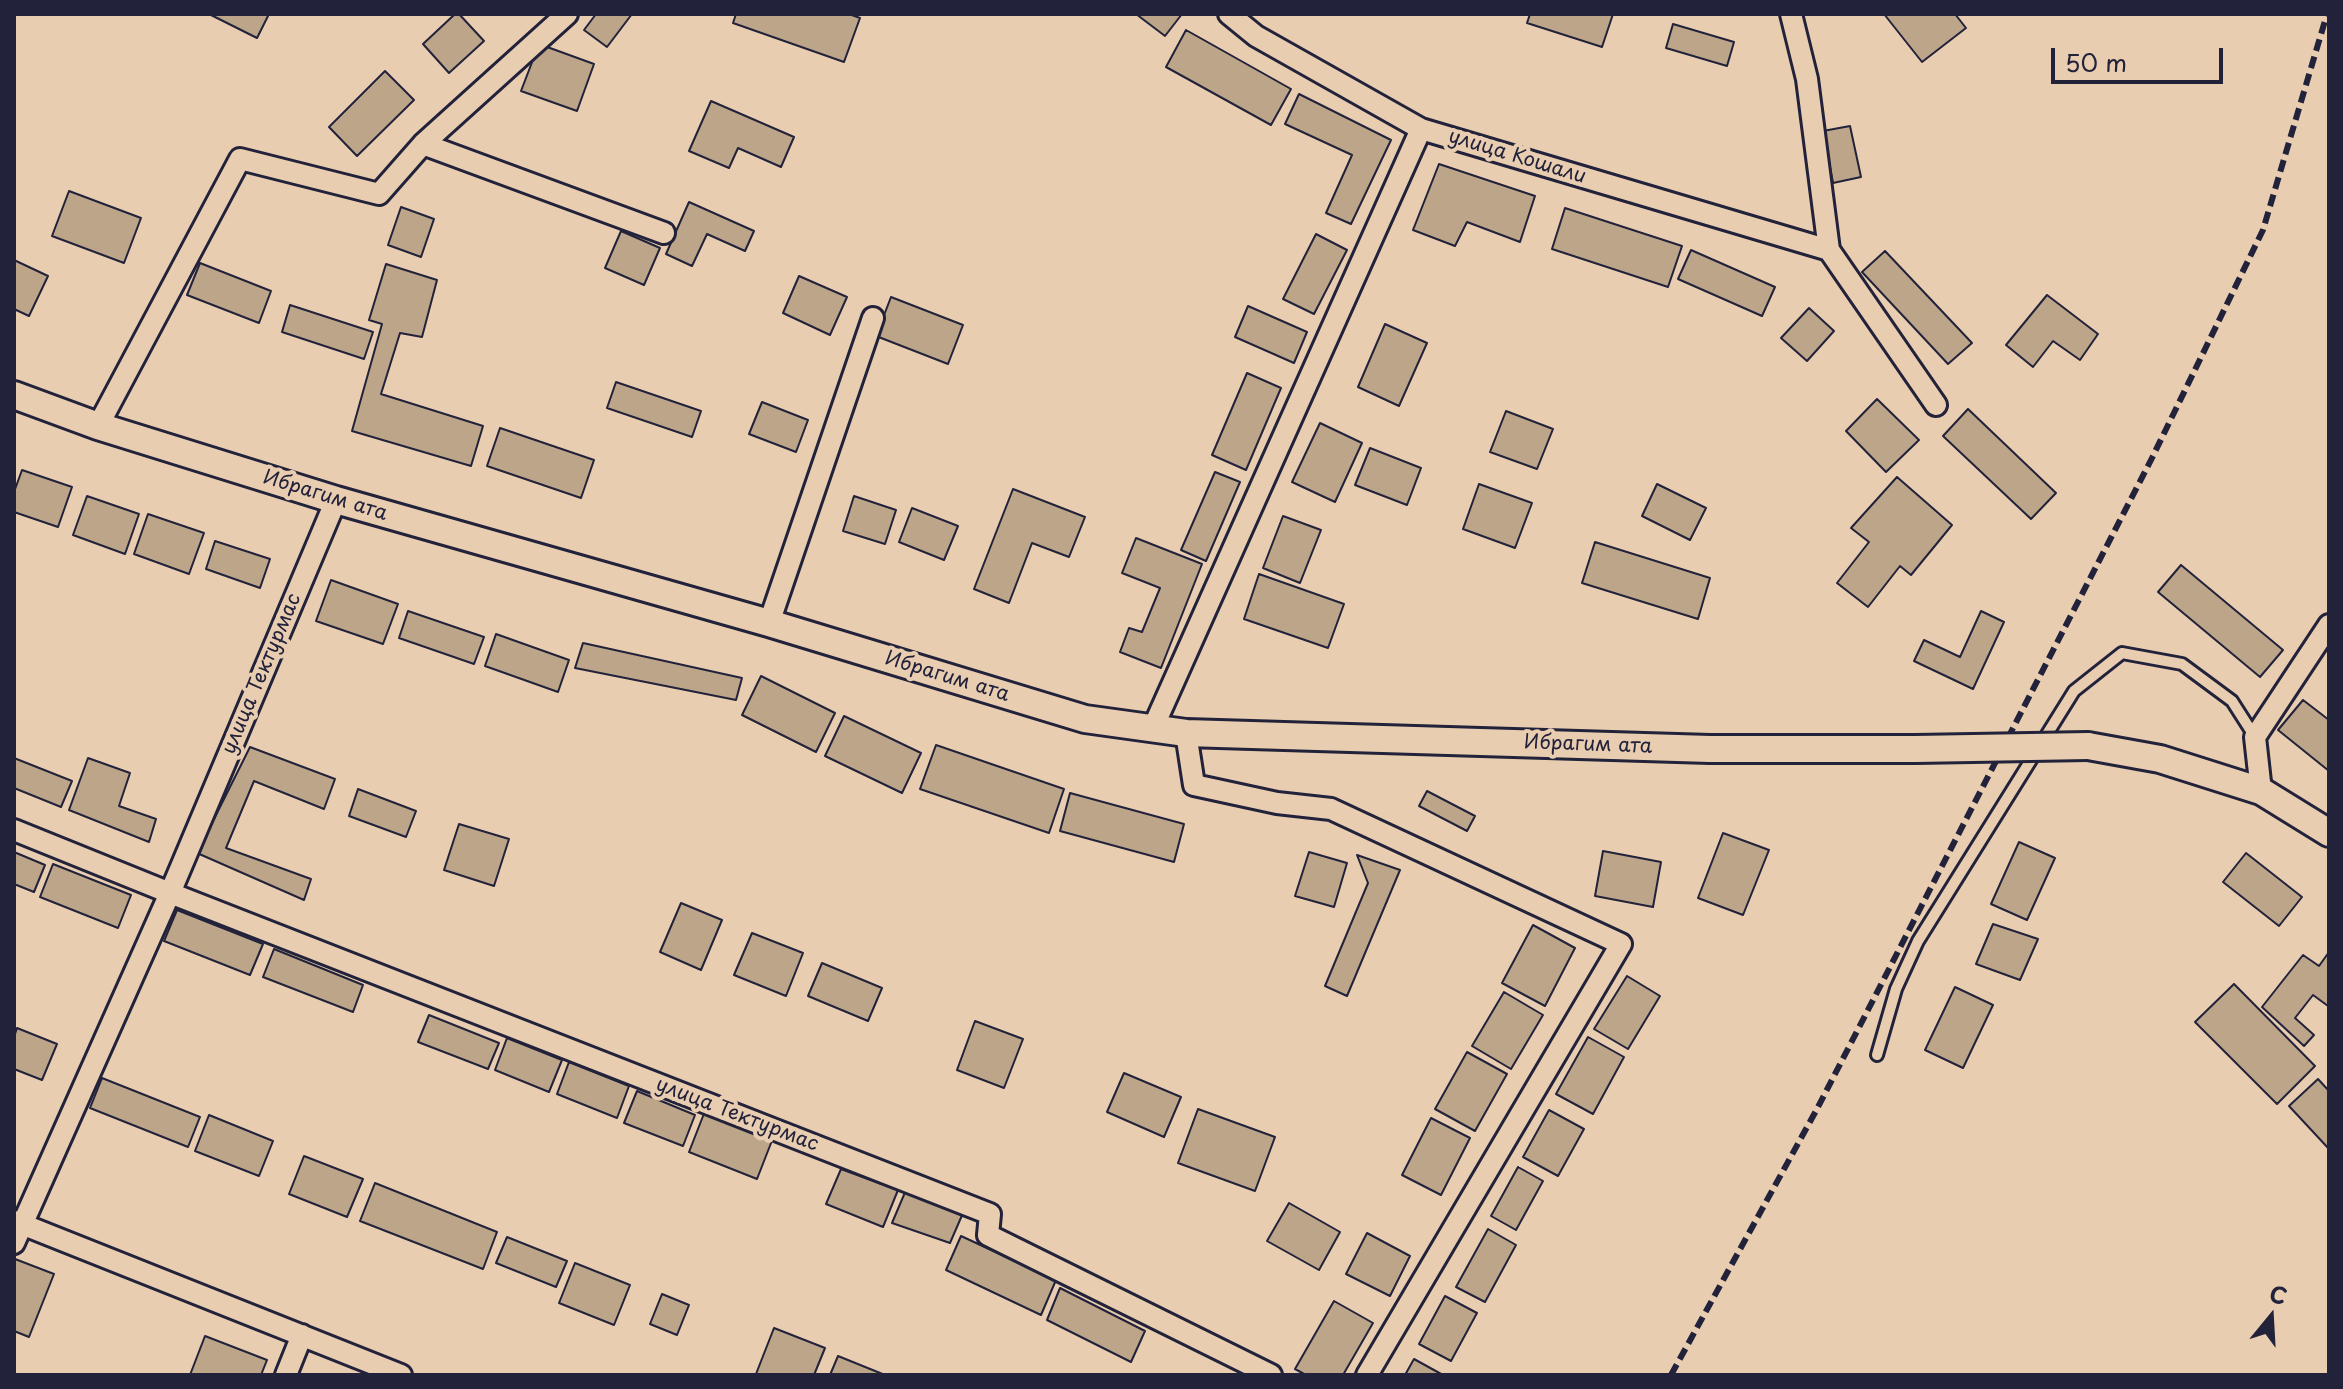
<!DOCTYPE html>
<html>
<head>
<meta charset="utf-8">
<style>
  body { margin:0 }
  #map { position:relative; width:2343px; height:1389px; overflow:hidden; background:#e9cdb0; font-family:"Playpen Sans",sans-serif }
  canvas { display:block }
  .frame { position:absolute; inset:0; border:16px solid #22223b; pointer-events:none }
  .north { position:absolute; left:2231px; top:1277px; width:80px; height:80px; -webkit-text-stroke:6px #e9cdb0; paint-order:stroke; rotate:18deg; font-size:22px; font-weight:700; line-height:32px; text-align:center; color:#22223b }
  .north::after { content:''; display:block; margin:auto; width:28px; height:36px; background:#22223b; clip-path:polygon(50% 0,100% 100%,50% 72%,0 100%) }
  .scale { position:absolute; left:2051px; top:48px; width:172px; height:36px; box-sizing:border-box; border:4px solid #22223b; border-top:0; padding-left:10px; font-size:24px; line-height:28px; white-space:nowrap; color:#22223b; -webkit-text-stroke:6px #e9cdb0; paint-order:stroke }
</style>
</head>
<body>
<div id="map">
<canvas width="2343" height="1389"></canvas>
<div class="frame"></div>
<div class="north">С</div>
<div class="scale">50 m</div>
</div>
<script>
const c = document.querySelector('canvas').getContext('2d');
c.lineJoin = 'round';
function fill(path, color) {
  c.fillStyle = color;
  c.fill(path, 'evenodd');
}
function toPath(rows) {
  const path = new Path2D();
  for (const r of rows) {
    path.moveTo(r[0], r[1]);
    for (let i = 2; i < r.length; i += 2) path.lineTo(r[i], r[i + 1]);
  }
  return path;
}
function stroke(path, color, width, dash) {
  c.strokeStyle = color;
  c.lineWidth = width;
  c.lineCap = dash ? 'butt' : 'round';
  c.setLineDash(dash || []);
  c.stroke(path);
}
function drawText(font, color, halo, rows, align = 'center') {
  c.font = font + ' "Playpen Sans",sans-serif';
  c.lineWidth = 8;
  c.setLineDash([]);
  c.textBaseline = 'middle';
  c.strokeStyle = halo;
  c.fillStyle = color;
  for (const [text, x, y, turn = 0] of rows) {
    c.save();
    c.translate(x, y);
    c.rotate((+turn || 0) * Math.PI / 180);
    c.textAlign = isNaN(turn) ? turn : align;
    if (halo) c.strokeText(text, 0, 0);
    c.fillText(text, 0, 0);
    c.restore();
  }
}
const building = toPath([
  [209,14,269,14,257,38,209,14],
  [455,14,459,14,484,41,449,73,423,44,455,14],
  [596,14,632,14,607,47,584,30,596,14],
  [736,14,849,14,860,18,844,62,733,23,736,14],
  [1136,14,1182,14,1165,36,1136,14],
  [1530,14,1613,14,1602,47,1527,23,1530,14],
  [1884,14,1955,14,1966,28,1922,62,1884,14],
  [1673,24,1734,42,1727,66,1666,48,1673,24],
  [1186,30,1291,89,1271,125,1166,67,1186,30],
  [539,44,594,64,577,111,521,91,539,44],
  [385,71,414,100,357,156,329,127,385,71],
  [1299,94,1391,140,1351,224,1326,213,1352,155,1285,124,1299,94],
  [711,101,794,137,781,167,738,148,729,168,689,151,711,101],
  [1850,126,1861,177,1833,183,1823,131,1850,126],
  [1439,164,1535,196,1520,242,1467,222,1455,246,1413,230,1439,164],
  [69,191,141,218,124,263,52,236,69,191],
  [689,202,754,231,745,251,707,234,692,266,666,254,689,202],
  [401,207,434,219,421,257,388,245,401,207],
  [1565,208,1682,246,1668,287,1552,249,1565,208],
  [621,231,660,248,644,285,605,268,621,231],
  [1316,234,1347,250,1314,314,1283,299,1316,234],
  [1691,250,1775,287,1762,316,1678,279,1691,250],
  [1885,251,1972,343,1948,364,1862,272,1885,251],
  [14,260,48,276,29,316,14,309,14,260],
  [200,263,271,291,259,323,187,295,200,263],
  [386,264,437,280,422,337,400,333,381,394,483,426,471,466,352,431,382,324,369,320,386,264],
  [799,276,847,297,830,335,783,313,799,276],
  [2047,295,2098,334,2080,360,2053,341,2033,367,2006,345,2047,295],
  [891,297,963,325,948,364,876,336,891,297],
  [290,305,373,332,364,359,282,332,290,305],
  [1248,306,1307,332,1294,363,1235,337,1248,306],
  [1809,308,1834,331,1807,361,1781,338,1809,308],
  [1385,324,1427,343,1399,406,1358,387,1385,324],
  [1247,373,1281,388,1246,470,1212,455,1247,373],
  [616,382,701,411,692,437,607,408,616,382],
  [1877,399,1919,440,1886,472,1846,431,1877,399],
  [762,402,808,420,796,452,749,434,762,402],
  [1968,409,2056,493,2031,519,1943,436,1968,409],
  [1506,411,1553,429,1537,469,1490,452,1506,411],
  [1320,423,1362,443,1335,502,1292,482,1320,423],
  [500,428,594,460,581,498,487,466,500,428],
  [1370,448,1421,468,1407,505,1355,485,1370,448],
  [22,470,72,487,58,527,14,512,14,492,22,470],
  [1215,472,1240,482,1206,561,1181,550,1215,472],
  [1897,477,1952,525,1911,575,1900,566,1868,607,1837,583,1869,542,1851,528,1897,477],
  [1479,484,1532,503,1515,548,1463,529,1479,484],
  [1657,484,1706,508,1690,540,1642,516,1657,484],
  [1013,489,1085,517,1069,557,1032,543,1009,603,974,589,1013,489],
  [87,496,139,514,125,554,73,535,87,496],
  [854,496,896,510,885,544,843,531,854,496],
  [912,508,958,526,944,560,899,542,912,508],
  [148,514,204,533,189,574,134,554,148,514],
  [1283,516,1321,530,1300,583,1263,568,1283,516],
  [1136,538,1202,564,1161,668,1120,652,1129,628,1142,632,1160,588,1122,573,1136,538],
  [215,541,270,559,260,588,206,569,215,541],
  [1595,542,1710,578,1698,619,1582,583,1595,542],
  [2181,565,2283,650,2260,677,2158,592,2181,565],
  [1259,574,1344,604,1328,648,1244,619,1259,574],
  [331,580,398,604,383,644,316,621,331,580],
  [408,611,484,637,474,664,399,638,408,611],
  [1981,611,2004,622,1973,689,1914,661,1924,640,1960,657,1981,611],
  [496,634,569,660,558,692,485,666,496,634],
  [583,643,742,678,736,700,575,668,583,643],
  [761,676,835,713,816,752,742,715,761,676],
  [2303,700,2329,720,2329,771,2278,730,2303,700],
  [844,716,921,753,902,793,825,756,844,716],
  [936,745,1064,789,1049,833,920,789,936,745],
  [250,747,335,779,324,809,254,781,226,848,311,879,304,900,197,853,250,747],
  [14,758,72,781,61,807,14,788,14,758],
  [88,758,130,773,119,806,156,819,149,842,69,810,88,758],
  [358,789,416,811,406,837,349,816,358,789],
  [1427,791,1475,816,1467,831,1419,806,1427,791],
  [1070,793,1184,824,1174,862,1060,831,1070,793],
  [459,824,509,839,494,886,444,870,459,824],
  [1723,833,1769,850,1743,915,1698,898,1723,833],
  [2019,842,2055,858,2027,920,1991,904,2019,842],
  [1603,851,1661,862,1653,907,1595,896,1603,851],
  [14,852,45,865,34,892,14,884,14,852],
  [1309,852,1347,863,1334,907,1295,896,1309,852],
  [2246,853,2302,897,2279,926,2223,882,2246,853],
  [1357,855,1400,870,1347,996,1325,986,1368,883,1357,855],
  [53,864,131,895,118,928,40,897,53,864],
  [681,903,722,920,701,970,660,952,681,903],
  [177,910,263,944,250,975,164,941,177,910],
  [1993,924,2038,939,2020,980,1976,964,1993,924],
  [1533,925,1575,948,1545,1006,1502,983,1533,925],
  [752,933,803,953,786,996,734,975,752,933],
  [274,949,363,985,353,1012,263,977,274,949],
  [2329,952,2329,1004,2328,1006,2313,995,2295,1018,2314,1035,2304,1046,2262,1007,2303,955,2319,966,2329,952],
  [822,963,882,988,868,1021,808,996,822,963],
  [1627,976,1660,996,1628,1049,1594,1029,1627,976],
  [2234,984,2315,1066,2277,1104,2195,1022,2234,984],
  [1955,987,1993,1005,1963,1068,1925,1050,1955,987],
  [1504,992,1543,1015,1511,1069,1472,1046,1504,992],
  [429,1015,499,1043,488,1069,418,1042,429,1015],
  [975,1021,1023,1039,1004,1088,957,1070,975,1021],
  [17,1028,57,1044,42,1080,14,1069,14,1037,17,1028],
  [1588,1037,1624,1057,1593,1114,1556,1094,1588,1037],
  [507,1038,562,1060,549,1092,495,1070,507,1038],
  [1467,1052,1507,1074,1475,1131,1435,1109,1467,1052],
  [569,1062,629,1086,617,1118,557,1094,569,1062],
  [1124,1073,1181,1097,1164,1137,1107,1112,1124,1073],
  [102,1078,200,1117,188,1147,90,1108,102,1078],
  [2318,1079,2329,1091,2329,1149,2289,1106,2318,1079],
  [637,1091,695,1115,683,1146,624,1123,637,1091],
  [1198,1109,1275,1137,1255,1191,1178,1163,1198,1109],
  [1549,1110,1584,1129,1558,1176,1523,1157,1549,1110],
  [705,1111,773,1138,757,1179,689,1152,705,1111],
  [209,1115,273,1141,259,1176,195,1151,209,1115],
  [1431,1118,1470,1138,1441,1195,1402,1175,1431,1118],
  [304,1156,363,1179,347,1217,289,1194,304,1156],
  [1518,1167,1543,1181,1516,1230,1491,1216,1518,1167],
  [841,1169,898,1190,883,1227,826,1204,841,1169],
  [375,1183,497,1232,483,1269,360,1221,375,1183],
  [906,1190,963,1213,950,1243,892,1223,906,1190],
  [1289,1203,1340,1232,1319,1270,1267,1241,1289,1203],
  [1488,1229,1516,1245,1485,1302,1456,1287,1488,1229],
  [1367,1233,1410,1256,1390,1296,1346,1274,1367,1233],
  [961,1236,1056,1280,1041,1315,946,1270,961,1236],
  [507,1237,567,1261,556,1287,496,1263,507,1237],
  [15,1259,54,1274,29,1337,14,1331,15,1259],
  [575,1263,630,1285,614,1325,559,1303,575,1263],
  [1060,1288,1145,1331,1131,1362,1047,1320,1060,1288],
  [662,1294,689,1305,677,1335,650,1324,662,1294],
  [1445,1296,1477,1313,1451,1361,1419,1344,1445,1296],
  [1334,1301,1373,1323,1343,1375,1306,1375,1295,1369,1334,1301],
  [774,1328,825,1348,814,1375,756,1374,774,1328],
  [205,1336,267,1360,261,1375,190,1375,205,1336],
  [838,1356,885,1375,830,1375,838,1356],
  [1414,1359,1443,1375,1405,1375,1414,1359]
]);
fill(building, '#bca588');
stroke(building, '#22223b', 2);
const service = toPath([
  [1877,1055,1896,989,1918,941,2074,691,2122,653,2182,664,2232,701,2255,737]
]);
const minor = toPath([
  [1229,14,1256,36,1421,129,1829,250],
  [1791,14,1807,79,1829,250,1936,405],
  [423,144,567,14],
  [98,426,240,159,379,194,423,144,664,233],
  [769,623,873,318],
  [1152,730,1421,129],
  [1186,733,1194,785,1277,803,1331,809,1621,944,1367,1375],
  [2261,791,2255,737,2329,625],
  [14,830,170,893,990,1214,988,1235,1271,1375],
  [14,1221,401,1375],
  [14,1243,170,893,336,500],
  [286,1375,302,1335]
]);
const tertiary = toPath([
  [14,395,98,426,336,500,769,623,1085,719,1186,733,1710,749,1915,749],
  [2088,746,2160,759,2261,791,2329,833]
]);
stroke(service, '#22223b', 16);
stroke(minor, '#22223b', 26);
stroke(tertiary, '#22223b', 32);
stroke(service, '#e9cdb0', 10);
stroke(minor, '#e9cdb0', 20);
stroke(tertiary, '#e9cdb0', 26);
stroke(toPath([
  [1671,1375,1817,1109,2152,458,2263,230,2327,14]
]), '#22223b', 6, [12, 6]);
const tertiaryBridge = toPath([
  [1915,749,2088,746]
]);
stroke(tertiaryBridge, '#22223b', 32, []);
stroke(tertiaryBridge, '#e9cdb0', 26);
drawText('20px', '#22223b', '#e9cdb0', [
  ["улица Кошали",1517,157,17],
  ["Ибрагим ата",325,496,17],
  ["улица Тектурмас",262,674,-67],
  ["Ибрагим ата",947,677,17],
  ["Ибрагим ата",1588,745,2],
  ["улица Тектурмас",737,1115,21]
]);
</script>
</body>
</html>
